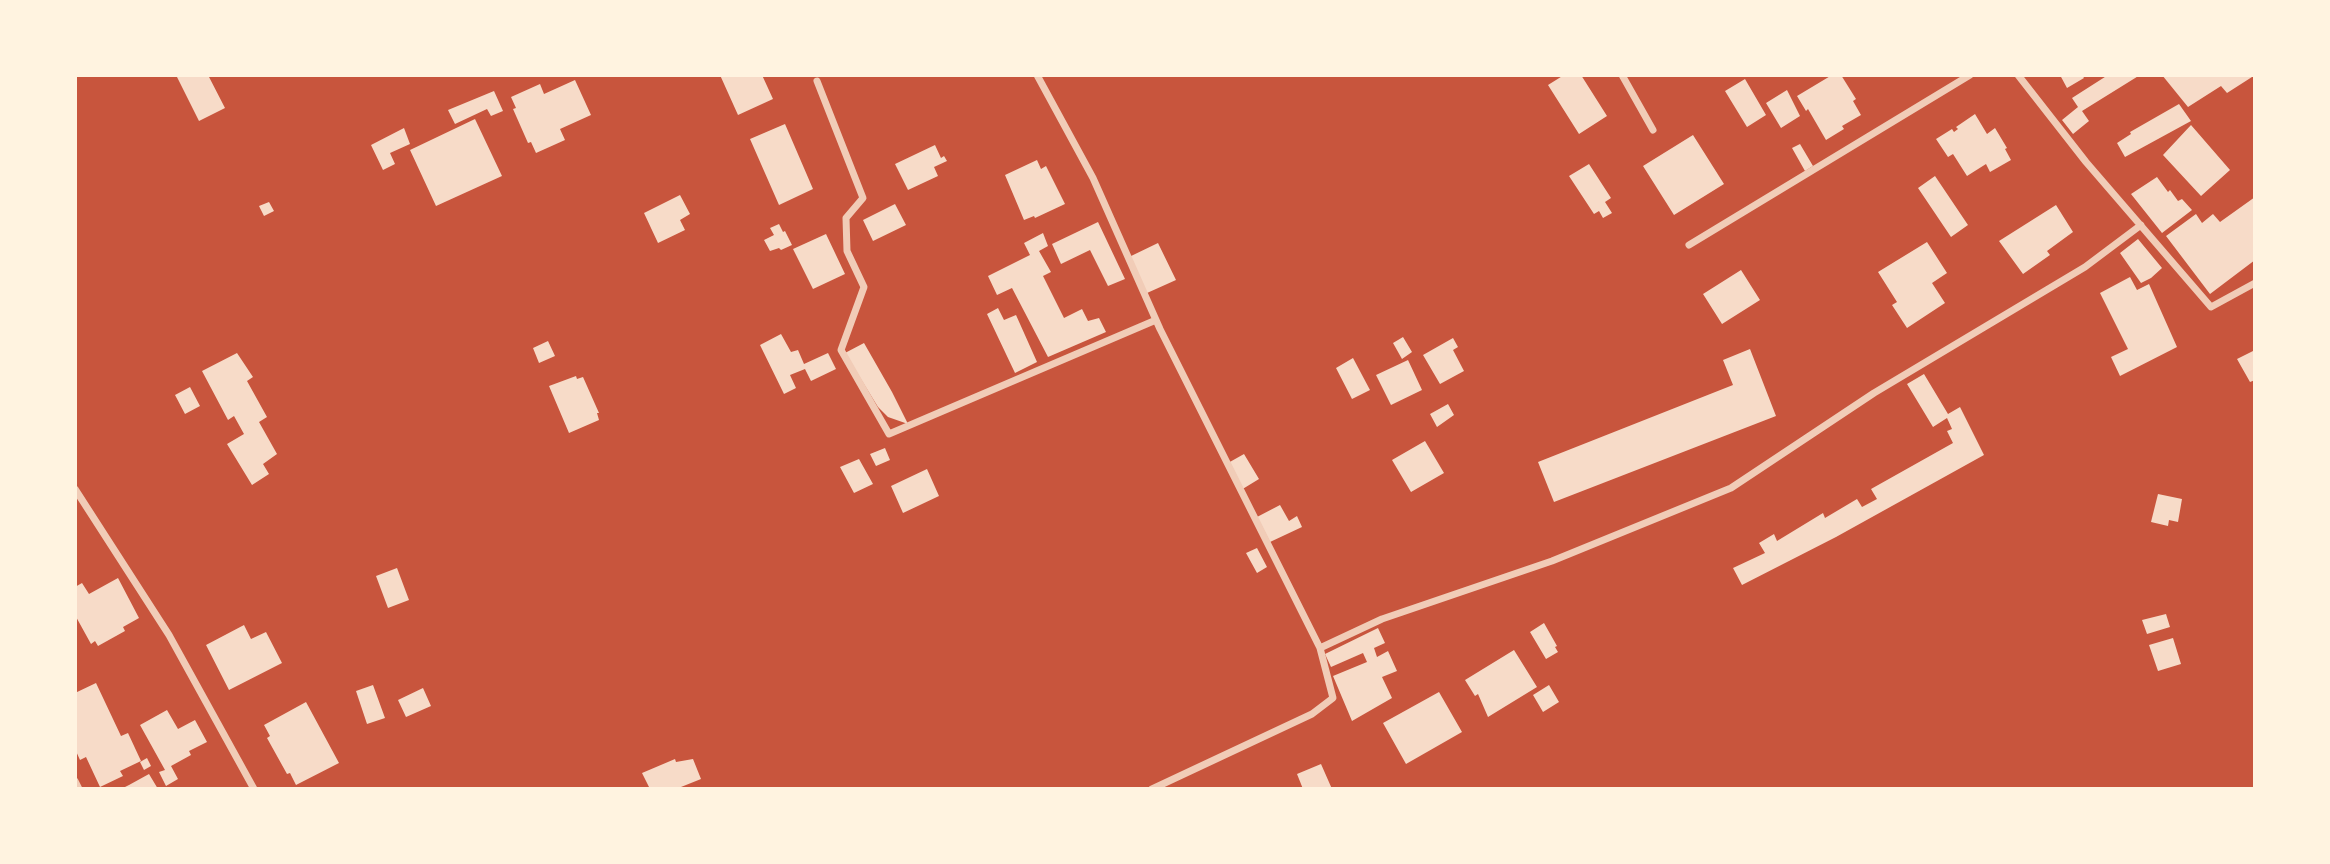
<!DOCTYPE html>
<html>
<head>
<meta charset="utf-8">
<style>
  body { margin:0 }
  #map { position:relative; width:2330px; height:864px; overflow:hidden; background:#c8553d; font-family:"DM Sans",sans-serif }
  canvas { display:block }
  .frame { position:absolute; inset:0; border:77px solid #fff3e0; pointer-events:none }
</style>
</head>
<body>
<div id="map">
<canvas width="2330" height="864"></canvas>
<div class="frame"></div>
</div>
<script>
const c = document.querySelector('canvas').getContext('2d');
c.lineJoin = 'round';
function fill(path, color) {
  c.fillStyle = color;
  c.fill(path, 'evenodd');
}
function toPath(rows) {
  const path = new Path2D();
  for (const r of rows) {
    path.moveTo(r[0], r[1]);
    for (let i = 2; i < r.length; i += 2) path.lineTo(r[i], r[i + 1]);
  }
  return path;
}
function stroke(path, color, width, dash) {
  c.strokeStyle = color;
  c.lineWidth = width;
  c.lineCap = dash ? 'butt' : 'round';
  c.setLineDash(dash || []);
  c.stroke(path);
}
fill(toPath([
  [176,75,208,75,225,108,199,121],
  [720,75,762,75,773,99,738,115],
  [1564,75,1581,75,1607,116,1579,134,1548,85],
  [1832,75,1841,75,1856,99,1853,101,1861,115,1842,126,1844,129,1826,140,1808,109,1806,111,1797,96],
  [2060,75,2082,75,2084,78,2067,88],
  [2108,75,2140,75,2082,111,2089,121,2073,134,2062,120,2078,107,2072,98],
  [2162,75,2251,75,2252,77,2227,93,2221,86,2188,107],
  [1745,79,1766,115,1747,127,1725,91],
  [575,80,591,115,560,129,565,140,536,153,531,142,528,143,513,109,516,108,511,97,540,84,544,94],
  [1787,90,1800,116,1781,128,1766,103],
  [494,91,503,111,491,116,487,109,455,124,448,110],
  [2179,104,2191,121,2125,157,2117,143,2131,134,2130,132],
  [1975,114,1987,134,1995,128,2007,148,2005,149,2011,160,1990,172,1986,164,1967,176,1953,154,1948,157,1936,139,1952,129,1954,132,1958,129,1956,127],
  [475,119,502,176,436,206,410,150],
  [785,124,813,189,779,205,750,139],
  [2191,125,2230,170,2201,196,2163,155],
  [404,128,410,144,390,153,395,164,383,170,371,145],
  [1693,135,1724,184,1674,215,1643,166],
  [1800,144,1813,166,1805,171,1792,148],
  [935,145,941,158,944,156,947,161,934,167,938,176,908,190,895,164],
  [1037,160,1041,169,1046,166,1065,204,1035,218,1034,216,1024,220,1005,175],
  [1589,164,1611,198,1605,202,1612,213,1603,218,1599,211,1594,214,1569,176],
  [1935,176,1968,225,1951,237,1918,188],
  [2157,177,2168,192,2170,190,2178,201,2182,199,2192,210,2162,233,2131,194],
  [680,195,690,214,680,220,685,230,658,243,644,213],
  [2255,197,2255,260,2210,294,2166,236,2196,214,2202,223,2213,214,2220,222],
  [269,202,274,211,264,216,259,206],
  [895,204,906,225,873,241,863,220],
  [2056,205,2073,232,2047,251,2050,255,2023,274,1999,241],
  [1098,222,1125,279,1108,286,1090,250,1061,264,1052,244],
  [779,224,783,232,785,231,792,245,781,250,779,248,770,251,764,240,774,235,770,228],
  [1043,233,1048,246,1039,251,1051,272,1043,276,1064,318,1082,309,1088,321,1099,318,1106,332,1048,357,1012,288,997,295,988,276,1030,255,1024,243],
  [826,234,845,274,813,289,793,249],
  [2138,239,2162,268,2151,278,2141,283,2120,253],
  [1927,242,1947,273,1932,283,1945,303,1907,328,1892,305,1897,302,1878,272],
  [1158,243,1176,280,1147,293,1129,257],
  [1741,270,1760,300,1722,324,1703,294],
  [2130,277,2137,290,2149,284,2177,347,2120,376,2111,357,2128,349,2100,293],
  [998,308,1004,320,1016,315,1037,362,1015,373,987,314],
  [781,334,791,352,798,350,804,364,828,353,836,369,811,381,805,369,790,375,796,388,784,394,760,345],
  [1403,337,1412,352,1402,359,1393,343],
  [1453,338,1458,347,1453,350,1464,371,1440,384,1423,355],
  [548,341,555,356,539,363,533,348],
  [864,343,892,392,908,424,888,417,878,407,845,353],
  [1750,349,1776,416,1554,502,1538,462,1733,385,1723,360],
  [2255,350,2255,380,2250,382,2237,359],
  [237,353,253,377,247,381,267,417,259,422,277,454,263,464,269,474,252,485,227,444,244,434,234,416,228,420,202,371],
  [1353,358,1370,390,1352,399,1336,368],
  [1408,360,1422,390,1391,405,1376,375],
  [1924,374,1948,414,1960,407,1984,455,1836,537,1742,585,1733,568,1765,553,1759,543,1774,534,1777,541,1823,513,1825,518,1857,499,1862,507,1877,499,1871,489,1953,443,1947,431,1952,429,1947,418,1933,427,1907,384],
  [576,376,577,379,583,377,599,413,597,413,599,420,569,433,549,386],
  [190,387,200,406,185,414,175,395],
  [1448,404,1454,415,1437,427,1430,414],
  [1425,441,1444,473,1411,492,1392,460],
  [885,448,890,460,876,466,870,454],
  [1244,454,1259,479,1241,490,1228,463],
  [859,459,873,484,854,493,840,467],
  [927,469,939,496,903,513,891,486],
  [2158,494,2182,499,2178,522,2169,520,2168,526,2151,522],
  [1280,505,1289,521,1297,516,1302,527,1270,542,1257,517],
  [1257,548,1267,567,1257,573,1246,553],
  [397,568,409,600,388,608,376,576],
  [118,578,139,618,123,627,125,631,98,646,95,641,91,644,75,615,75,587,82,583,89,594],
  [2166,614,2170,627,2147,634,2142,620],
  [1544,623,1557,646,1555,647,1558,652,1546,659,1530,632],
  [244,625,251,639,266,632,282,663,229,690,206,645],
  [1378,628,1385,643,1374,648,1377,657,1388,651,1397,671,1382,677,1392,698,1352,721,1333,676,1367,662,1363,653,1331,667,1325,654],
  [2173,638,2181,664,2158,671,2149,645],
  [1514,650,1537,687,1488,717,1478,694,1475,696,1465,680],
  [96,683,121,736,128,733,141,761,120,771,123,776,100,787,86,757,80,760,75,749,75,693],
  [373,685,385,718,367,724,356,691],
  [1549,685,1559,702,1543,712,1533,695],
  [423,688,431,706,406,717,398,700],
  [1439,692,1462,732,1406,764,1383,723],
  [306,702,339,763,296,785,290,773,287,774,267,738,270,736,264,725],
  [167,710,178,729,195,720,207,742,189,751,191,755,171,766,178,779,166,786,159,772,165,770,140,725],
  [147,758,151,766,144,770,140,762],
  [675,759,676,762,693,759,701,779,676,789,650,789,642,773],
  [1321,764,1332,789,1303,789,1297,774],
  [149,774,158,789,121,789,129,785]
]), '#f7dbc8');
stroke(toPath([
  [1037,75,1093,178,1160,329,1320,648,1333,698,1312,714,1152,789],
  [1622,75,1653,130],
  [2018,75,2086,162,2211,307,2255,283],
  [817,81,863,198,846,218,847,251,864,287,841,350,889,434,1156,320],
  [1689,245,1970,75],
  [75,489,169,635,254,789],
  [1320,648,1382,619,1552,561,1731,488,1874,393,2085,267,2141,225],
  [75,781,79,789]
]), '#f1ccb7', 7);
</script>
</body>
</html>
